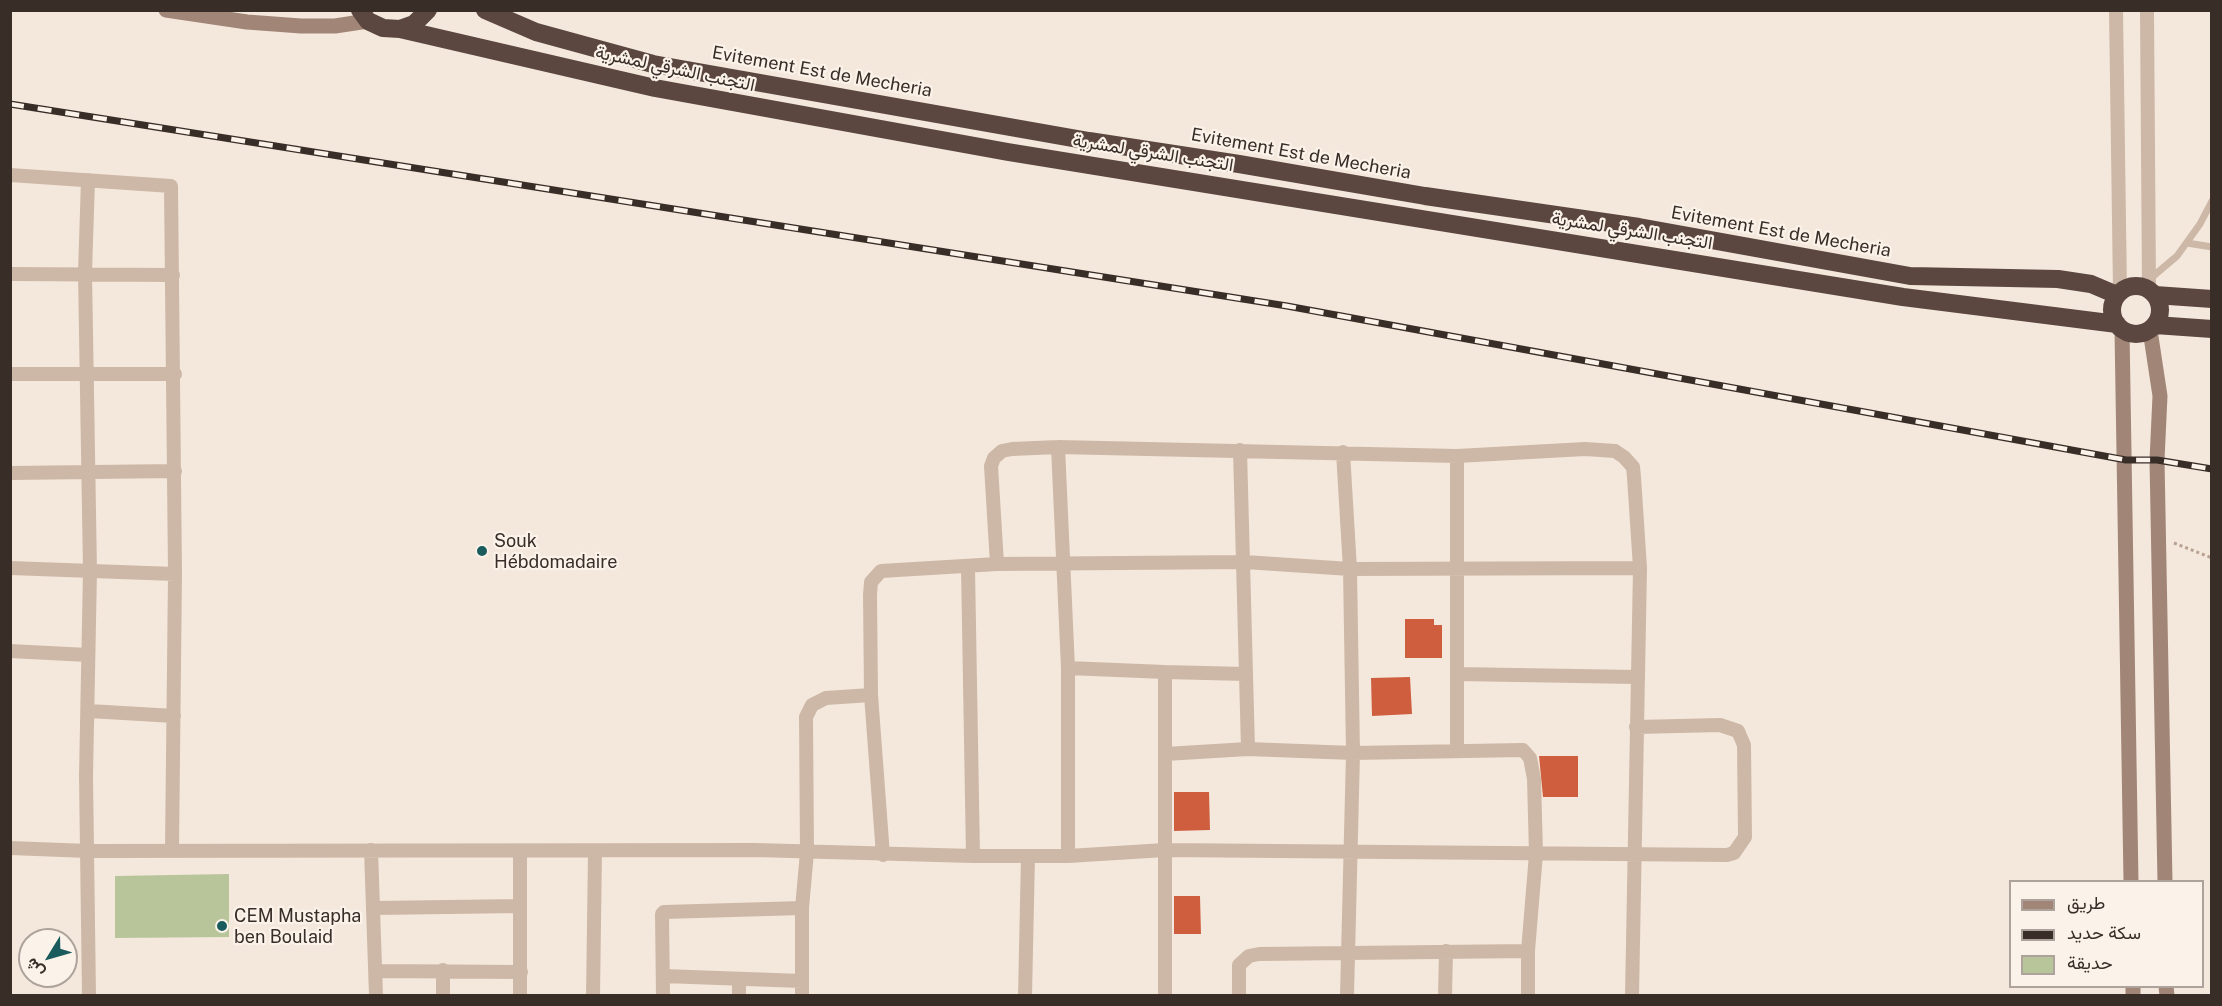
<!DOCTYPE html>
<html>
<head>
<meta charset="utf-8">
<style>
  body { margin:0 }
  #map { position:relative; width:2222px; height:1006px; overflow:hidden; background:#f4e8dc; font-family:"Public Sans",Vazirmatn,sans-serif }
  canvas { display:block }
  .frame { position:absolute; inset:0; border:12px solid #392d28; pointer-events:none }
  .legend { position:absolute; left:2009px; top:880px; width:195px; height:108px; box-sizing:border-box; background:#fbf2e9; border:2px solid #ada39c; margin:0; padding:8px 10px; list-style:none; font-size:18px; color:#392d28 }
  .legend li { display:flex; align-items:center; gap:12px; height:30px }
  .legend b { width:30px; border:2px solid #ada39c }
  .north { position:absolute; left:18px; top:928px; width:60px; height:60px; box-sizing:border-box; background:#fbf2e9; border:2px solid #ada39c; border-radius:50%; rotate:233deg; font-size:16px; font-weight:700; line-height:24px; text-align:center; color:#392d28 }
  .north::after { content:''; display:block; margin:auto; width:21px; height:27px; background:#1a5c5e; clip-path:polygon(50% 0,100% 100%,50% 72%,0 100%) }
</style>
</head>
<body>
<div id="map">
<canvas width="2222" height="1006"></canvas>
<div class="frame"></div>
<ul class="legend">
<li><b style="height:8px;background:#a18678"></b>طريق</li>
<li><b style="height:8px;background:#392d28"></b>سكة حديد</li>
<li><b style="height:16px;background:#b8c59b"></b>حديقة</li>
</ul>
<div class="north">ش</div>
</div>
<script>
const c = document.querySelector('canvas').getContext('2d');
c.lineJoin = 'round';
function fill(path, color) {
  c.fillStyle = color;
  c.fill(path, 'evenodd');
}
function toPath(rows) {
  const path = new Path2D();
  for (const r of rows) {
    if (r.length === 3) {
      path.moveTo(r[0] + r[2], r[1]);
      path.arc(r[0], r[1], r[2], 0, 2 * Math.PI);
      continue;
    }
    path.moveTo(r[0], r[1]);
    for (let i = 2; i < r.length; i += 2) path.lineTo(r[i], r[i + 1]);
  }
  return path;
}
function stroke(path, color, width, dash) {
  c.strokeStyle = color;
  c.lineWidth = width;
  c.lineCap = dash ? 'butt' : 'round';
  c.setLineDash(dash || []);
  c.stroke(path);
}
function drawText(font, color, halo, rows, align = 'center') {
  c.font = font + ' "Public Sans",Vazirmatn,sans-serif';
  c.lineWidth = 4.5;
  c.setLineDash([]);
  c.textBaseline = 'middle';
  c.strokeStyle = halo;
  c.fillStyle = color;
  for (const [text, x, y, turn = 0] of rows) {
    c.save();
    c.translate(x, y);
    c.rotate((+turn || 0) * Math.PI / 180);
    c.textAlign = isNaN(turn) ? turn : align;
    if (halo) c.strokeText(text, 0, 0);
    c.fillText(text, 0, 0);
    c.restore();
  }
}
fill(toPath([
  [229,874,229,937,115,938,115,876]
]), '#b8c59b');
fill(toPath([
  [1405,619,1434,619,1434,625,1442,625,1442,658,1405,658],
  [1410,677,1412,714,1372,716,1371,678],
  [1539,756,1578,756,1578,797,1543,797],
  [1174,792,1209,792,1210,830,1174,831],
  [1174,896,1200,896,1201,934,1174,934]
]), '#cf5e3f');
stroke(toPath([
  [2174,543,2212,558]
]), '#b9a191', 3, [3, 3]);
stroke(toPath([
  [2187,243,2212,247],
  [2151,278,2177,256,2200,224,2212,201]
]), '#cdb8a7', 7);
stroke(toPath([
  [2116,10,2120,291],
  [2147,10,2149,289],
  [10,175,171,186,175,574,172,849],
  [88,180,85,273,90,571,86,776,89,996],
  [10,274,173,275],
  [10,374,175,374],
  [1058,447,1068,668,1068,856],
  [1240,450,1248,749],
  [1343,452,1350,569,1353,753,1347,996],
  [1457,456,1457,751],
  [10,473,175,471],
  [997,564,991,466,994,458,1002,451,1012,449,1058,447,1457,456,1585,449,1615,451,1624,457,1633,467,1634,477,1640,568,1632,996],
  [968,567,973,856],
  [10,568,175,574],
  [10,651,88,655],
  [1068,668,1165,672,1165,996],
  [1165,672,1245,674],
  [1457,674,1637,677],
  [89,711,174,716],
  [1165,754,1248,749,1353,753,1523,750,1530,758,1534,779,1536,854,1528,951,1528,996],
  [10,848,88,851,755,850,973,856,1068,856,1165,850,1727,855,1734,853,1745,837,1744,745,1738,731,1720,725,1636,727],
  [371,850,376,996],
  [520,851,520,996],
  [883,855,871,695,870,595,871,582,881,571,997,564,1245,562,1350,569,1640,568],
  [375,908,520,906],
  [443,970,443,996],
  [376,971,521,972],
  [663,976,802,981],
  [593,996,595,852],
  [663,996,662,914,664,912,802,908],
  [739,996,739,979],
  [802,996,802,908,807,852,806,717,812,705,826,698,871,695],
  [1025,996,1028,856],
  [1239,996,1239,965,1249,956,1259,954,1528,951],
  [1445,996,1446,951]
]), '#cdb8a7', 14);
stroke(toPath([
  [166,10,247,22,301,26,335,26,368,21],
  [2122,330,2131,882],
  [2150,330,2160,396,2157,460,2165,882],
  [2133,986,2133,996],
  [2166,986,2167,996]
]), '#a18678', 15);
stroke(toPath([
  [360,10,368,21,383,28,400,29,414,24,428,10],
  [485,10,536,32,653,64,1089,141,1239,164,1425,196,1639,227,1910,276,2058,279,2091,284,2117,295],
  [400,29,655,88,1008,152,1903,297,2117,324],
  [2136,310,24],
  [2155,295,2212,299],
  [2155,325,2212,329]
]), '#5b473f', 18);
const rail = toPath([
  [10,104,1287,306,2126,460,2157,460,2212,469]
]);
stroke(rail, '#392d28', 7);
stroke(rail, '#fbf2e9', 4.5, [14]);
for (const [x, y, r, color] of [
  [482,551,6,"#1a5c5e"],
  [222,926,6,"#1a5c5e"]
]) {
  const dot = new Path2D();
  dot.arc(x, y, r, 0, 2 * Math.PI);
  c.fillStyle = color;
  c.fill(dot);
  stroke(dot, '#fbf2e9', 2);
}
drawText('18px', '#392d28', '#fbf2e9', [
  ["التجنب الشرقي لمشرية",675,69,12],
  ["Evitement Est de Mecheria",822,72,10],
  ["التجنب الشرقي لمشرية",1153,153,9],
  ["Evitement Est de Mecheria",1301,154,10],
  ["التجنب الشرقي لمشرية",1632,231,9],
  ["Evitement Est de Mecheria",1781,232,10]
]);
drawText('18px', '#392d28', '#fbf2e9', [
  ["Souk",494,541],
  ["Hébdomadaire",494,562],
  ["CEM Mustapha",234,916],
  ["ben Boulaid",234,937]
], 'left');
</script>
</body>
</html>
